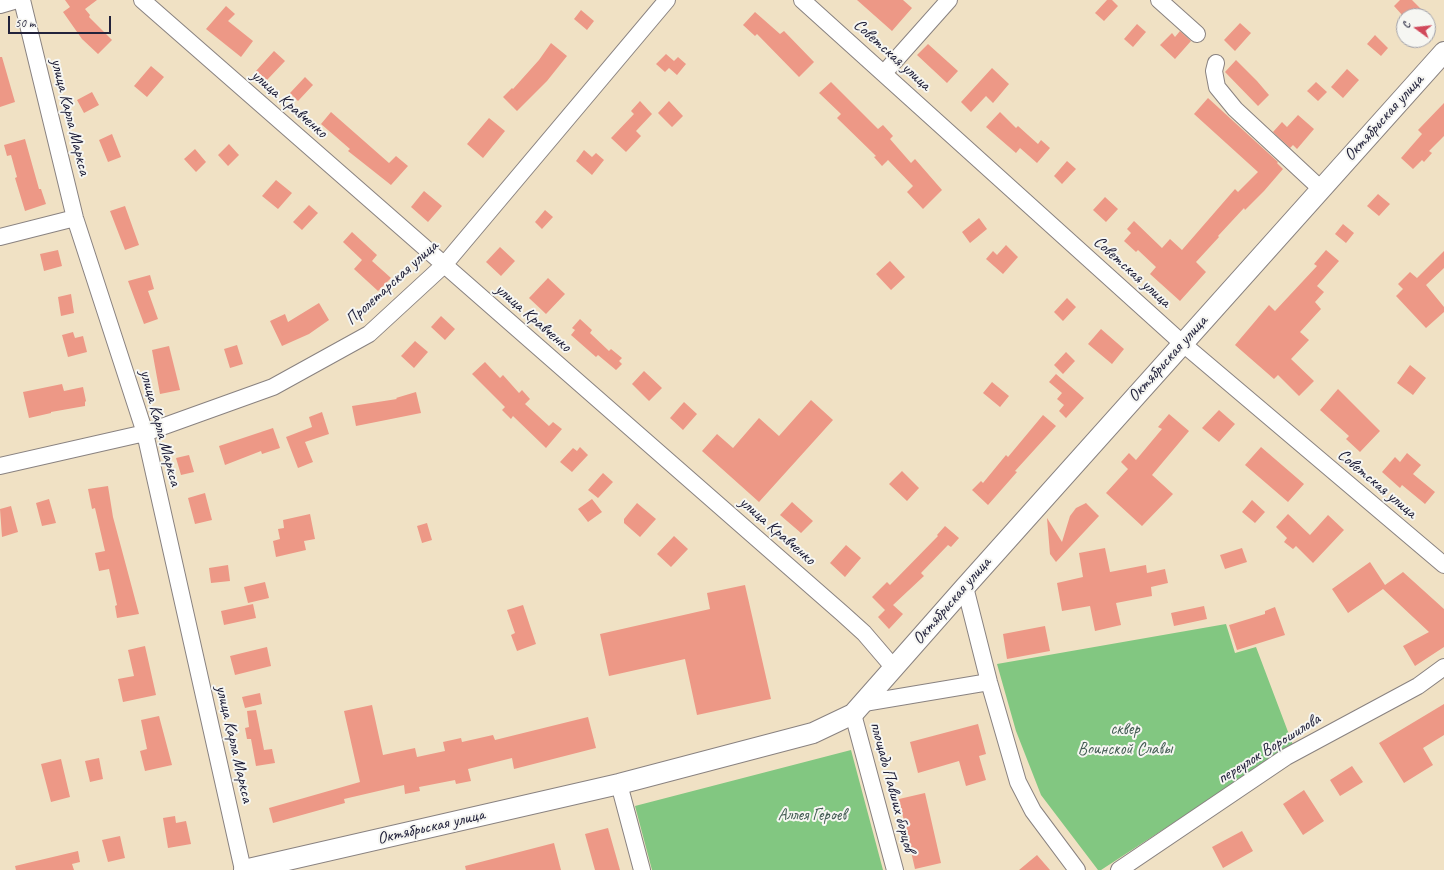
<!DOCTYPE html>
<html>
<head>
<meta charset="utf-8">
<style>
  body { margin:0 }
  #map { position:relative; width:1444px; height:870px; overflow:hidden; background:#f0e1c4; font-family:Caveat,sans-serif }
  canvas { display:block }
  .north { position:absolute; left:1396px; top:8px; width:40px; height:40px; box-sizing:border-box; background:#f6f6f2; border:1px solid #a1a1a9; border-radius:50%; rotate:285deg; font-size:11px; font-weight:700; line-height:16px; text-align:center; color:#22223b }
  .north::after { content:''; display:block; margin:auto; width:14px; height:18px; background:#d1495b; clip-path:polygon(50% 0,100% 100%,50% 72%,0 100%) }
  .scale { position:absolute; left:8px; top:16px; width:103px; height:18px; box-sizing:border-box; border:2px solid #22223b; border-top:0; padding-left:5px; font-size:12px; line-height:14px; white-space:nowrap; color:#22223b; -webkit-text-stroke:3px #f6f6f2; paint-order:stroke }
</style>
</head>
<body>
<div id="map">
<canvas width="1444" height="870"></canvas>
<div class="north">С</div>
<div class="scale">50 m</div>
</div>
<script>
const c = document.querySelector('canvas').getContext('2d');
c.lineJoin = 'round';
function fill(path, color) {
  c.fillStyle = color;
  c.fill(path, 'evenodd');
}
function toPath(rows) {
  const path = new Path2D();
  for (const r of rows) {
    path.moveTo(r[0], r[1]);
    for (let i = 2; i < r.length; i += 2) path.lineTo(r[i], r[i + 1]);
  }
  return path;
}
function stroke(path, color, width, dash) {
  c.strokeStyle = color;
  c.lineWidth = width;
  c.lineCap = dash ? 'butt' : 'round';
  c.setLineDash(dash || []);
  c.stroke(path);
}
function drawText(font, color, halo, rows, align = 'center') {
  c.font = font + ' Caveat,sans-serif';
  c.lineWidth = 4;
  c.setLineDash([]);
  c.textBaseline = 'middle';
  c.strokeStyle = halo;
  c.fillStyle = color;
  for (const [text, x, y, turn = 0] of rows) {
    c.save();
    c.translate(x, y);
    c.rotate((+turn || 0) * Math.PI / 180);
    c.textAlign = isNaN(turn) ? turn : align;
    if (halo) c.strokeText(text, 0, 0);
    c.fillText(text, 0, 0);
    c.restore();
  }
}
fill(toPath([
  [1226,624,1235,653,1256,647,1293,745,1101,870,1098,870,1041,795,1016,731,997,664],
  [851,750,883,870,652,870,635,806]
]), '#82c781');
fill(toPath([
  [65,0,97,0,85,9,90,15,89,17,112,40,98,54,82,39,63,12,70,7],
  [857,0,903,0,912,8,892,31],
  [1107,0,1112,0,1118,6,1104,21,1095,13],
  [1400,0,1412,0,1423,11,1417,16,1403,16,1394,6],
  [226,6,235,14,228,21,253,41,241,57,206,29],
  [581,10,594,21,587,30,574,19],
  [755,12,780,34,784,31,814,62,799,77,757,34,755,36,743,25],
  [1240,23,1251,33,1235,51,1224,40],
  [1137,24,1146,32,1133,47,1124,39],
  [1180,31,1191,41,1175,59,1160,45,1172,33,1175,37],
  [1375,35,1388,48,1381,56,1367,44],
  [551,43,567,56,547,81,517,111,503,97,512,88,513,89,539,60],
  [928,44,958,71,947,83,917,55],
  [274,51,285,61,267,80,256,71],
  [666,54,674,61,678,57,686,64,677,75,669,68,665,72,656,64],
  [0,57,2,57,15,102,0,107],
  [1236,60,1257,81,1269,95,1258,106,1225,72],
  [151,66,164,77,147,97,134,86],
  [992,68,1009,84,993,103,986,96,971,112,961,102],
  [1347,69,1359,80,1343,98,1331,87],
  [305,77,313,85,298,101,290,93],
  [831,82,878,129,883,125,893,136,890,139,911,163,915,159,942,190,923,209,907,192,913,186,888,160,882,166,874,157,876,156,837,118,841,114,819,93],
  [1316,82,1327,92,1318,101,1307,91],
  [92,92,99,105,84,113,77,100],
  [1208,98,1278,162,1277,163,1283,169,1264,191,1245,210,1244,208,1218,236,1219,237,1196,262,1206,272,1180,301,1150,274,1156,267,1138,250,1136,252,1124,241,1131,233,1127,229,1134,221,1162,248,1170,239,1182,250,1235,189,1238,192,1258,172,1194,114],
  [640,101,652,114,636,131,641,136,626,152,611,138,634,114,631,111],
  [669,101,683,116,672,127,658,113],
  [1444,103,1444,136,1429,151,1432,153,1424,162,1422,160,1413,169,1401,158,1422,134,1418,130],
  [331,112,389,163,396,156,408,166,391,185,348,151,350,149,321,124],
  [1000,112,1016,128,1018,126,1038,144,1041,140,1050,148,1037,163,1020,148,1016,153,986,127],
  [1298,115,1314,129,1297,149,1293,145,1290,148,1273,132,1282,122,1287,127],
  [489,118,505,131,483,158,467,144],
  [112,134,121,157,108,162,99,140],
  [25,139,39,189,41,189,46,204,25,211,15,178,17,177,11,155,7,156,4,145],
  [229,144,239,155,228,166,218,155],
  [195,149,206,162,196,172,184,159],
  [584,150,592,157,596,153,604,160,592,175,576,161],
  [1067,161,1076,169,1062,184,1054,176],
  [276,180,292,193,278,209,262,196],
  [424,191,442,206,428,222,411,207],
  [1378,194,1390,204,1379,216,1367,206],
  [1105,197,1118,209,1106,222,1093,210],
  [309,205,318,213,302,230,293,222],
  [125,206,139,245,125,250,110,211],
  [545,210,553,217,542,229,535,222],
  [979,218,987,229,970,243,962,232],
  [1343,224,1354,233,1346,243,1335,234],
  [352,232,377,255,372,261,391,278,378,291,354,269,362,260,343,242],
  [1006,245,1018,257,1003,274,986,259,993,251,997,255],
  [500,247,515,261,501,276,486,262],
  [58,250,62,266,44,271,40,254],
  [1326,250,1339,261,1317,286,1324,292,1315,302,1321,309,1300,332,1309,340,1291,359,1314,381,1299,396,1278,375,1274,379,1235,345,1269,305,1275,311,1317,266,1314,264],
  [1444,251,1444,268,1426,285,1444,307,1444,312,1426,328,1396,296,1403,289,1398,284,1410,272,1417,278],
  [890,261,905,277,891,290,876,274],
  [150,275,154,289,148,291,158,319,144,324,128,281],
  [548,278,565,294,546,314,529,298],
  [71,294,74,313,61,316,58,297],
  [1067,298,1076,307,1063,321,1054,312],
  [319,303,329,320,309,334,282,346,270,321,285,314,288,322],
  [441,316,455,329,445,340,431,327],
  [580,319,592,330,590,333,609,351,611,349,622,358,619,361,622,364,616,370,598,355,596,357,571,335,575,330,572,328],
  [1101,329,1124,349,1112,364,1088,344],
  [73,332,75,338,83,336,87,352,68,357,62,335],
  [415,341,428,352,414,368,401,356],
  [237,345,243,364,230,368,224,349],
  [169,346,180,390,160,394,152,350],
  [1066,352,1075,361,1063,374,1054,365],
  [485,362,500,378,503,375,519,393,522,390,530,399,525,404,549,426,553,422,562,429,546,448,513,416,511,419,502,410,505,407,472,374],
  [1410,365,1426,378,1413,395,1397,383],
  [644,371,662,388,649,401,632,384],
  [1056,374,1084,398,1066,418,1059,411,1064,405,1057,399,1062,393,1049,382],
  [992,382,1009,396,1000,407,983,393],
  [62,384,64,391,83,387,86,401,85,402,85,406,51,412,51,413,29,418,23,392],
  [1338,389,1380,431,1360,452,1346,439,1349,436,1320,410],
  [416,392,421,413,356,426,352,406,397,399,396,398],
  [811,400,833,420,759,502,702,451,717,434,733,448,759,418,779,436],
  [684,402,697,414,683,430,670,418],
  [1219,410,1235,424,1219,442,1202,428],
  [322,412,329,434,305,442,313,462,298,468,286,437,312,427,309,417],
  [1169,414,1189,431,1152,475,1173,494,1142,526,1106,493,1128,469,1121,462,1129,453,1136,460,1162,429,1158,427],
  [1043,415,1056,426,1015,471,1017,472,988,505,972,490,981,481,983,483,1006,455,1008,457],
  [273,428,280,448,262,454,261,451,225,465,219,446],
  [580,447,588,455,572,472,560,462,573,448,577,451],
  [1261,447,1304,484,1288,502,1245,465],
  [1407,453,1421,465,1413,474,1435,492,1425,504,1402,485,1400,488,1382,472,1395,457,1400,462],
  [189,455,194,472,181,475,176,458],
  [902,471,919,488,907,501,889,484],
  [603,473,613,482,598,498,588,490],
  [108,486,113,517,139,614,117,618,115,606,117,605,109,569,99,571,95,553,105,551,95,508,92,509,88,489],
  [205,493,212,520,195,524,188,498],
  [49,499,56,523,42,526,36,503],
  [592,499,602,512,588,522,578,509],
  [1252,500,1265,512,1255,523,1242,512],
  [792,502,813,521,801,533,780,515],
  [637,503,656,519,640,537,624,523,624,519],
  [1086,503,1099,516,1056,562,1050,554,1047,518,1062,542,1070,516,1076,508],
  [11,506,18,532,2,537,0,509],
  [310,514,315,539,304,541,306,550,276,557,273,541,280,539,278,529,284,528,283,520],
  [1288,514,1310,535,1328,515,1344,530,1313,563,1296,546,1293,549,1284,542,1287,538,1276,527],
  [427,523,432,540,422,543,417,526],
  [945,526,959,538,951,547,948,545,921,573,924,576,893,605,903,614,889,629,878,617,885,610,872,597,887,582,890,585,938,536,937,535],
  [674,536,688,549,671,567,657,554],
  [846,545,861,558,845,577,830,563],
  [1105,548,1110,572,1146,565,1147,573,1165,569,1168,583,1151,587,1152,596,1116,603,1121,625,1095,631,1090,606,1062,611,1057,583,1083,577,1079,553],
  [1242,548,1247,562,1225,569,1220,555],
  [1370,562,1385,585,1403,572,1444,609,1444,647,1415,666,1403,646,1429,632,1383,589,1348,613,1332,589],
  [228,565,230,581,211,583,209,568],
  [265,582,269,598,248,603,244,587],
  [745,585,771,699,697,715,685,659,609,676,600,634,710,609,707,593],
  [253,604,256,618,224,625,221,611],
  [523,605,536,644,517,651,511,635,515,633,507,610],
  [1204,606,1207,619,1174,626,1171,613],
  [1275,607,1285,635,1237,650,1229,625,1265,614,1265,611],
  [1045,626,1050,651,1007,659,1003,634],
  [145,646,156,695,123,702,118,679,134,676,128,650],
  [267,647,271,666,235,675,230,656],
  [260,693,262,704,245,708,242,697],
  [1444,704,1444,735,1423,748,1433,765,1404,783,1379,743],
  [372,705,383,755,415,748,417,757,445,751,443,742,461,738,462,742,493,735,495,740,588,717,596,748,514,769,512,758,468,769,471,781,456,784,455,780,419,787,420,791,405,794,404,785,344,799,345,803,273,823,269,808,360,782,344,711],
  [256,710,264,750,272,749,275,763,256,766,251,739,247,739,245,728,249,727,247,711],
  [159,716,172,765,145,771,140,751,147,749,141,720],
  [978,724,986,754,979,756,986,780,966,786,959,761,918,773,910,742],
  [99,758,103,779,90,782,85,761],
  [61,759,70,797,51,802,41,764],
  [1352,766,1363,782,1340,796,1330,780],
  [1304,790,1324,821,1303,835,1283,804],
  [925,793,941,863,915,869,899,799],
  [175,816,176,823,186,821,191,844,168,848,163,818],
  [608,828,620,870,595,870,585,834],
  [1242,831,1253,851,1223,868,1212,847],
  [120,836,125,858,108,862,102,840],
  [554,843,561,870,466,870,465,866],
  [78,851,80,862,72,864,74,870,16,870,15,866],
  [1037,855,1050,870,1019,870]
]), '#ed9886');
const minor = toPath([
  [22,0,75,218,145,433,243,870],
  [142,0,843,614,864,633,894,668],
  [802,0,1182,343,1444,565],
  [1159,0,1197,34],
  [0,5,17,0],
  [1216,63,1214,71,1217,87,1235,109,1321,189],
  [884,73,949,0],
  [0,237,75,218],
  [0,466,145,433,273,387,369,334,444,265,667,0],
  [965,587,989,682,1018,782,1033,811,1077,870],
  [864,703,989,682],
  [853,714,895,870],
  [619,784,642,870],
  [1119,870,1286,757,1418,686,1444,667]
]);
const major = toPath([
  [244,870,619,784,813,733,853,714,965,587,1444,52]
]);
stroke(minor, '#898280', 18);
stroke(major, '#898280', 22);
stroke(minor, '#fff', 16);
stroke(major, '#fff', 20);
drawText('17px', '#22223b', '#f6f6f2', [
  ["Советская улица",892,55,42],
  ["улица Кравченко",289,104,41],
  ["улица Карла Маркса",70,117,76],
  ["Октябрьская улица",1384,118,-48],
  ["Советская улица",1132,272,42],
  ["Пролетарская улица",392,283,-42],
  ["улица Кравченко",533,318,41],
  ["Октябрьская улица",1168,359,-48],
  ["улица Карла Маркса",160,428,75],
  ["Советская улица",1377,484,40],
  ["улица Кравченко",777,531,41],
  ["Октябрьская улица",952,601,-49],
  ["улица Карла Маркса",234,744,77],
  ["переулок Ворошилова",1269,749,-32],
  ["площадь Павших борцов",892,787,75],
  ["Октябрьская улица",431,827,-13]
]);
drawText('17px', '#445c54', '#f6f6f2', [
  ["сквер",1125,730],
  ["Воинской Славы",1125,750],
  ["Аллея Героев",812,816]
]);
</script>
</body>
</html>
